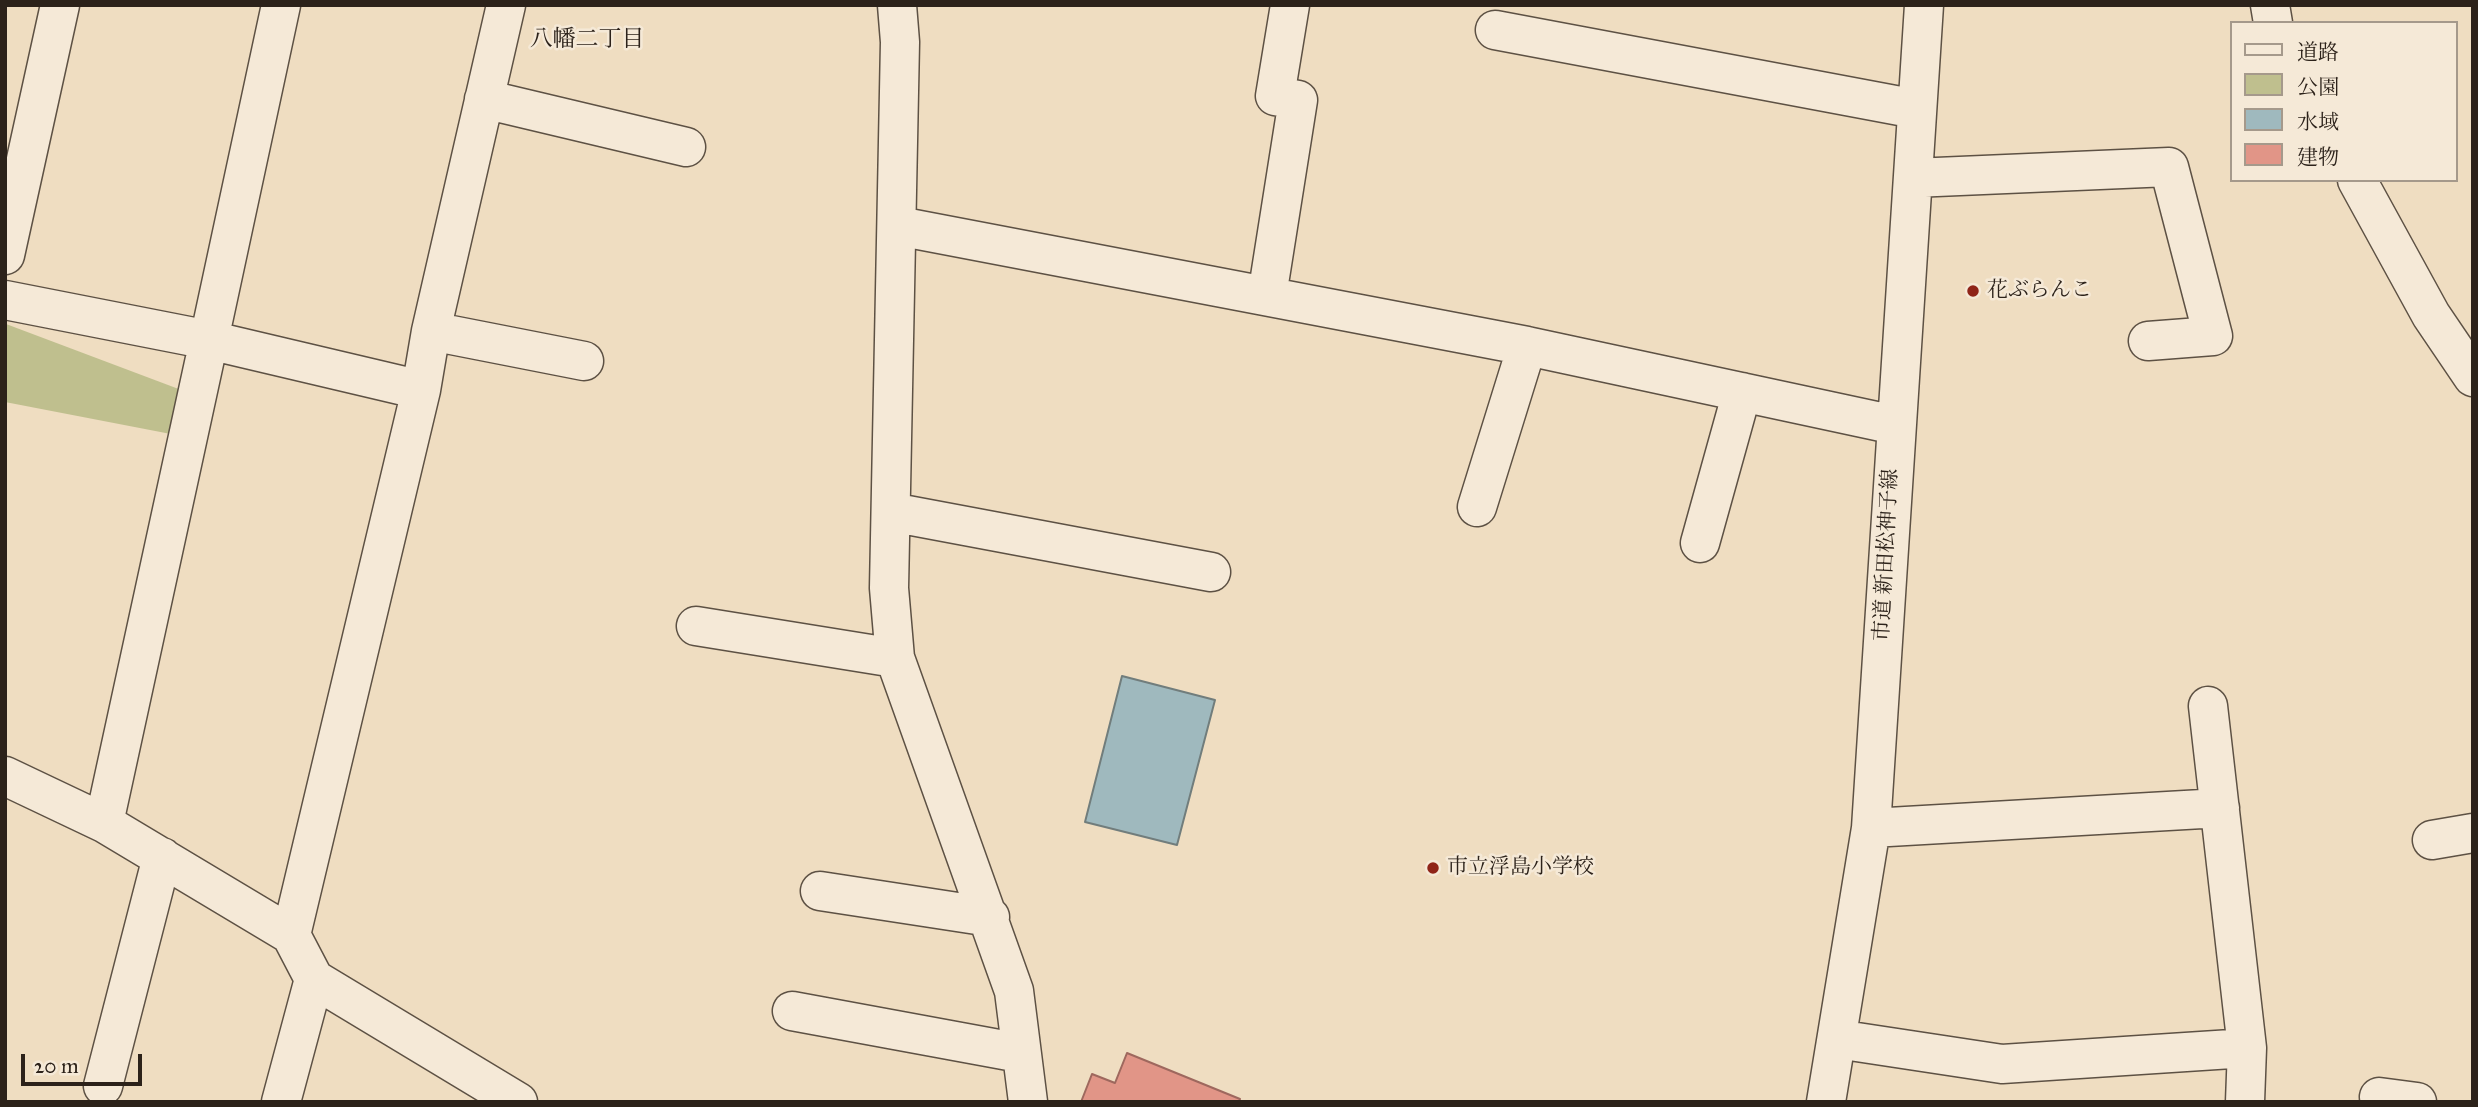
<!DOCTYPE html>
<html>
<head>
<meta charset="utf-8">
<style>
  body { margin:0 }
  #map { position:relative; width:2478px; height:1107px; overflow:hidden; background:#efddc1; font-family:"IM FELL Great Primer","Noto Serif JP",serif }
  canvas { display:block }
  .frame { position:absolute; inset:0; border:7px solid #2c221a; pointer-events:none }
  .legend { position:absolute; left:2230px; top:21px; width:228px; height:161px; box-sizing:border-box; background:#f5e9d7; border:2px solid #a5998b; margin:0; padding:9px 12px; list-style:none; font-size:21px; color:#2c221a }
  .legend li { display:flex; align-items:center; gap:14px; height:35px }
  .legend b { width:35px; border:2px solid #a5998b }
  .scale { position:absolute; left:21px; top:1054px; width:121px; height:32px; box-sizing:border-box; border:4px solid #2c221a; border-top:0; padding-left:9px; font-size:21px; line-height:24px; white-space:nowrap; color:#2c221a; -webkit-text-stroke:5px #f5e9d7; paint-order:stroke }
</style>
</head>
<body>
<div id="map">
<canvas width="2478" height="1107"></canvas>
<div class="frame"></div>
<ul class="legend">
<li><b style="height:9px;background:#f5e9d7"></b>道路</li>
<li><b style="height:19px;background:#bfbf8e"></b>公園</li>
<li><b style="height:19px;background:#9fb9be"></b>水域</li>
<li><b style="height:19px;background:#e19587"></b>建物</li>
</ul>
<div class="scale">20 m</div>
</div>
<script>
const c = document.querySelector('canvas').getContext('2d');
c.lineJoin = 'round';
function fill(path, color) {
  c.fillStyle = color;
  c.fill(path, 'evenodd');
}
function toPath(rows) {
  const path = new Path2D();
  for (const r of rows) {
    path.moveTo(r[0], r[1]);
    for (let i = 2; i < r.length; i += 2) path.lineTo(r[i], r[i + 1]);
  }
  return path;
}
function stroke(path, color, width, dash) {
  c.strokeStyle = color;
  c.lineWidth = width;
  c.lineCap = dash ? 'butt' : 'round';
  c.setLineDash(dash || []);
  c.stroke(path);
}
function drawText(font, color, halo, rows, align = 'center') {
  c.font = font + ' "IM FELL Great Primer","Noto Serif JP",serif';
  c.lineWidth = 5;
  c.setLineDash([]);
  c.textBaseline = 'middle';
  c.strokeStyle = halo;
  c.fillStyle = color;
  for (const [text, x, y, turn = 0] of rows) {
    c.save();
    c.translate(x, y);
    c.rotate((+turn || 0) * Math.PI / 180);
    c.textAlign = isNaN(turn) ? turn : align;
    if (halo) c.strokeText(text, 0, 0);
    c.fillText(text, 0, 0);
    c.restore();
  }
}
fill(toPath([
  [6,324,184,391,176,435,5,402]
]), '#bfbf8e');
const water = toPath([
  [1122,676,1215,700,1177,845,1085,822,1122,676]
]);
fill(water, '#9fb9be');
stroke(water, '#717d7c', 2);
const building = toPath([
  [1127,1053,1240,1099,1239,1102,1081,1102,1092,1074,1115,1083,1127,1053]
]);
fill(building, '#e19587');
stroke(building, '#9e685e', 2);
const minor = toPath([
  [281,5,209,340,421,390],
  [897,5,900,42,889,588,895,658,1014,991,1028,1102],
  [2270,5,2273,23],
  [1495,30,1916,109],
  [484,99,686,147],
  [1913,178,2169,167,2213,336,2148,341],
  [2357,180,2431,315,2473,377],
  [898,226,1527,346,1895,425],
  [5,255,60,5],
  [1267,296,1298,100,1275,96,1290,5],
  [5,300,209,340,104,823],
  [431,331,584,361],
  [1477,507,1527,346],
  [891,512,1211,572],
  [1700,543,1742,392],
  [696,626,895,658],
  [2208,706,2247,1048],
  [5,776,104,823,291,935,314,979,518,1102],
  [1871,828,2220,808],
  [2432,840,2473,833],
  [820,891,990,917],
  [291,935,421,390,431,331,506,5],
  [792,1011,1020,1053],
  [1837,1039,2002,1064,2247,1048,2245,1102],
  [103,1086,162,857],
  [2379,1097,2417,1102],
  [281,1102,314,979],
  [1826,1102,1871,828,1924,5]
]);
stroke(minor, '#5d5144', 41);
stroke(minor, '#f5e9d7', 38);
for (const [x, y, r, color] of [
  [1973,291,7,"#8f2418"],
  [1433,868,7,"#8f2418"]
]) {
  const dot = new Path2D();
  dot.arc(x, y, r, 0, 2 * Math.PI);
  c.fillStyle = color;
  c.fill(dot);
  stroke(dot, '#f5e9d7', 2.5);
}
drawText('21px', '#2c221a', '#f5e9d7', [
  ["花ぶらんこ",1987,291],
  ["市立浮島小学校",1447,868]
], 'left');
drawText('21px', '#2c221a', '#f5e9d7', [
  ["市道 新田松神子線",1887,555,-87]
]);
drawText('23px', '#2c221a', '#f5e9d7', [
  ["八幡二丁目",587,40]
]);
</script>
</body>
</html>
